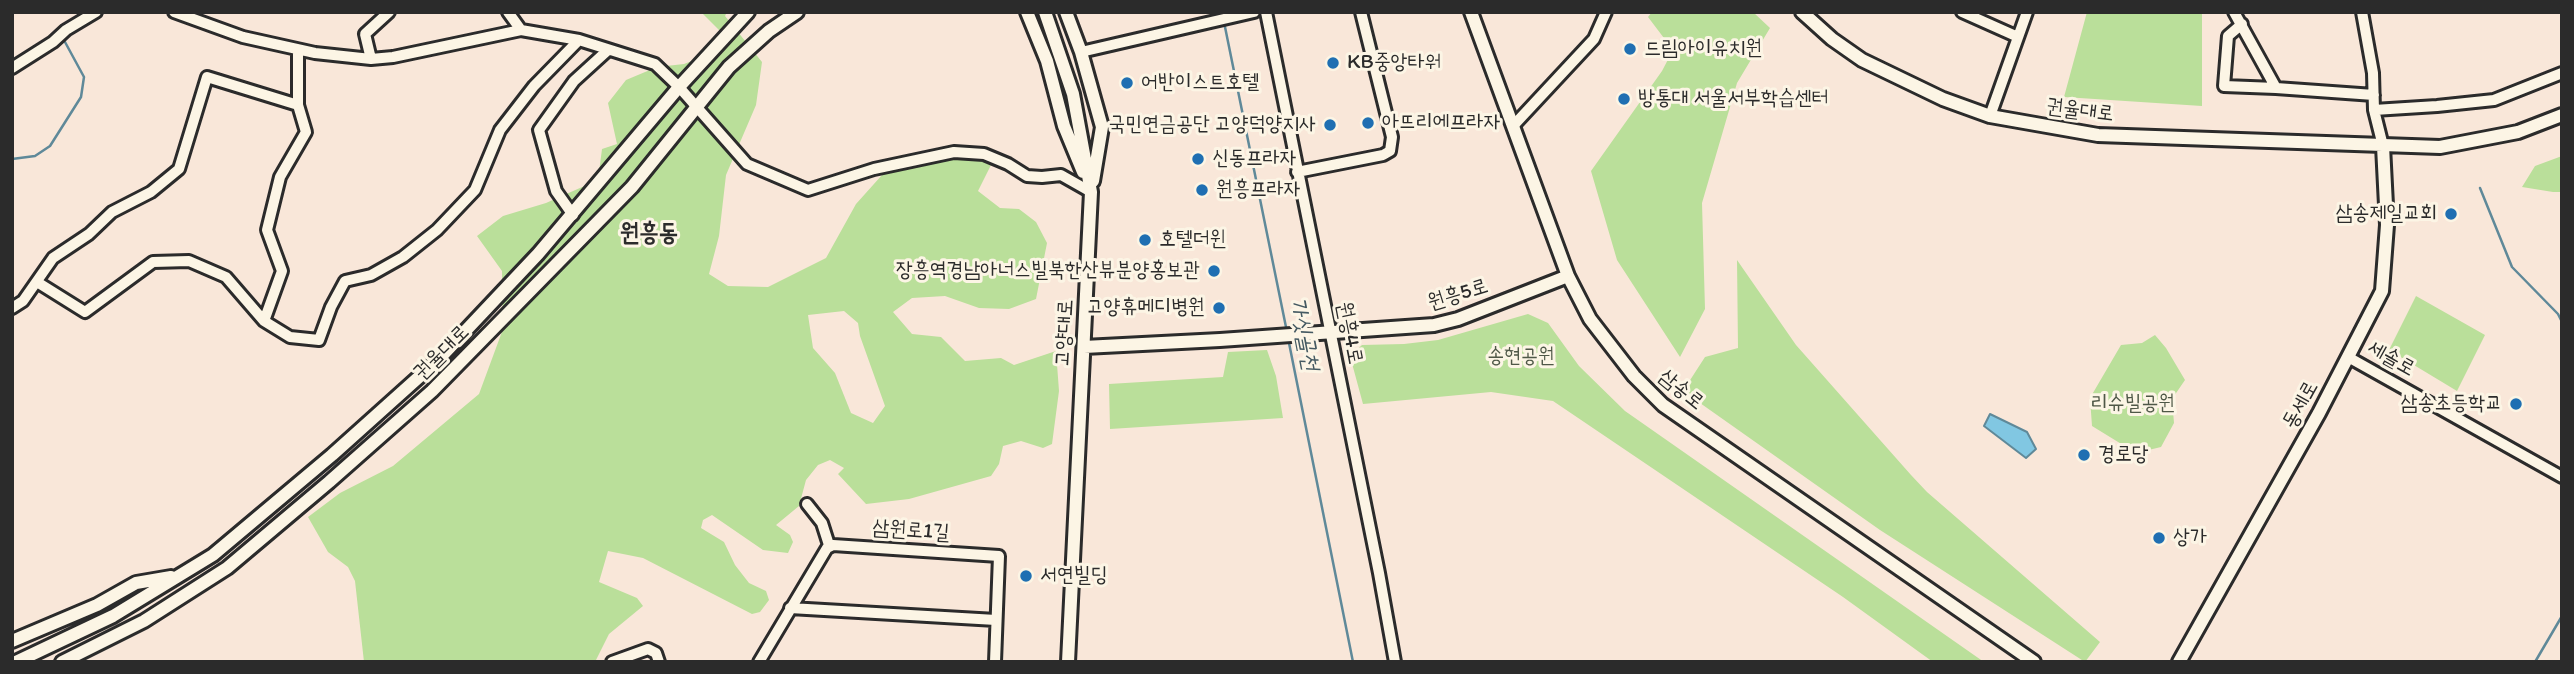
<!DOCTYPE html>
<html>
<head>
<meta charset="utf-8">
<style>
  body { margin:0 }
  #map { position:relative; width:2574px; height:674px; overflow:hidden; background:#f9e7d9; font-family:Itim,sans-serif }
  canvas { display:block }
  .frame { position:absolute; inset:0; border:14px solid #2b2b2b; pointer-events:none }
</style>
</head>
<body>
<div id="map">
<canvas width="2574" height="674"></canvas>
<div class="frame"></div>
</div>
<script>
const c = document.querySelector('canvas').getContext('2d');
c.lineJoin = 'round';
function fill(path, color) {
  c.fillStyle = color;
  c.fill(path, 'evenodd');
}
function toPath(rows) {
  const path = new Path2D();
  for (const r of rows) {
    path.moveTo(r[0], r[1]);
    for (let i = 2; i < r.length; i += 2) path.lineTo(r[i], r[i + 1]);
  }
  return path;
}
function stroke(path, color, width, dash) {
  c.strokeStyle = color;
  c.lineWidth = width;
  c.lineCap = dash ? 'butt' : 'round';
  c.setLineDash(dash || []);
  c.stroke(path);
}
function drawText(font, color, halo, rows, align = 'center') {
  c.font = font + ' Itim,"Poor Story",sans-serif';
  c.lineWidth = 6;
  c.setLineDash([]);
  c.textBaseline = 'middle';
  c.strokeStyle = halo;
  c.fillStyle = color;
  for (const [text, x, y, turn = 0] of rows) {
    c.save();
    c.translate(x, y);
    c.rotate((+turn || 0) * Math.PI / 180);
    c.textAlign = isNaN(turn) ? turn : align;
    if (halo) c.strokeText(text, 0, 0);
    c.fillText(text, 0, 0);
    c.restore();
  }
}
fill(toPath([
  [701,12,727,12,725,16,762,62,756,105,726,175,719,236,709,274,728,286,768,287,826,258,856,204,882,175,954,152,984,154,991,165,978,191,1000,208,1019,209,1036,222,1047,243,1036,299,1009,309,979,308,945,296,912,298,893,312,912,334,941,337,965,361,1001,358,1014,365,1056,351,1059,391,1052,444,1043,448,1021,441,1003,446,999,464,991,476,909,499,866,504,838,474,844,468,830,460,818,465,806,480,799,506,776,525,790,535,793,542,788,553,763,550,712,515,703,520,701,528,724,542,735,565,749,583,766,591,769,600,760,612,752,614,643,558,608,551,599,582,637,598,643,606,609,634,595,662,364,662,355,581,348,567,328,552,308,517,340,493,393,466,479,394,503,329,502,271,477,236,503,216,546,203,598,180,602,149,617,144,608,103,626,80,657,67,684,64,712,53,720,42,720,31],
  [844,311,858,323,860,336,885,406,873,423,851,413,835,373,813,348,808,315],
  [1652,12,1753,12,1770,28,1737,83,1702,203,1705,309,1680,357,1617,260,1591,171,1662,71,1673,50,1648,17],
  [2087,12,2202,12,2202,106,2064,97],
  [2562,156,2562,192,2553,192,2522,187,2535,166],
  [1737,260,1796,345,1911,475,1927,492,2100,642,2085,662,1880,530,1683,391,1705,357,1738,348],
  [2416,296,2485,335,2457,391,2389,350],
  [1528,314,1548,323,1579,366,1625,411,1984,662,1933,662,1843,597,1553,401,1491,392,1363,404,1350,356,1362,345,1404,344,1438,340],
  [2155,335,2166,348,2185,380,2172,399,2174,423,2161,447,2136,453,2092,426,2090,398,2121,345,2142,343],
  [1267,350,1276,376,1283,418,1110,429,1109,384,1223,377,1228,352]
]), '#badf9a');
const water = toPath([
  [1990,414,2027,432,2036,449,2026,458,1984,426,1990,414]
]);
fill(water, '#81c7e2');
stroke(water, '#5f8999', 2);
stroke(toPath([
  [1224,22,1287,332],
  [12,159,35,156,50,146,81,97,84,77,65,42],
  [2480,188,2512,267,2558,314,2562,322],
  [1288,338,1353,662],
  [2535,662,2562,616]
]), '#5f8999', 2.5);
const minor = toPath([
  [174,12,243,37,315,53,371,59,393,57,521,30,579,40,655,64,679,87,747,164,808,190,874,169,954,152,984,154,1008,164,1027,176,1042,177,1061,175,1091,192],
  [508,12,521,30],
  [1266,12,1379,573,1395,662],
  [1962,12,2018,37],
  [2234,12,2276,88,2374,95],
  [2362,12,2373,73,2374,110,2383,146],
  [2242,24,2228,36,2224,86,2276,88],
  [1081,52,1254,12],
  [371,59,365,34,389,12],
  [12,68,53,42,66,30,96,12],
  [2374,110,2437,106,2494,100,2562,73],
  [1990,116,2027,12],
  [1513,126,1594,39,1606,12],
  [1297,172,1383,155,1390,151,1392,137,1361,12],
  [573,215,556,191,539,130,574,81,608,50],
  [37,282,85,312,153,262,189,261,226,277,264,321,290,337,319,340,331,307,345,281,371,275,403,257,437,230,475,190,500,130,534,86,579,40],
  [12,308,23,301,53,258,89,234,112,212,151,192,179,169,207,77,298,105,298,50],
  [264,321,282,271,267,230,280,177,306,132,298,105],
  [2348,357,2562,477],
  [807,504,822,523,829,545],
  [790,608,996,620],
  [612,662,648,649,656,653,659,662],
  [759,662,827,548,833,545,999,556,995,662]
]);
const major = toPath([
  [1027,12,1047,61,1064,126,1083,172],
  [1045,12,1073,94,1091,192,1068,662],
  [1066,12,1081,52,1102,127,1093,181],
  [1471,12,1568,276,1590,319,1634,376,1663,405,2034,662],
  [1802,12,1832,39,1862,60,1943,99,1990,116,2098,135,2440,147,2518,132,2562,115],
  [1084,347,1220,340,1434,325,1458,319,1568,276],
  [12,641,97,605,136,583,171,577],
  [16,662,113,616,213,555,332,455,439,359,538,254,679,87,748,12],
  [62,662,144,621,227,568,329,482,432,391,632,187,729,67,769,31,797,12],
  [2179,662,2319,413,2382,291,2387,225,2383,146]
]);
stroke(minor, '#2b2b2b', 16);
stroke(major, '#2b2b2b', 18);
stroke(minor, '#fcf5e5', 10);
stroke(major, '#fcf5e5', 12);
for (const [x, y, r, color] of [
  [1630,49,7,"#1f6fb2"],
  [1333,63,7,"#1f6fb2"],
  [1127,83,7,"#1f6fb2"],
  [1624,99,7,"#1f6fb2"],
  [1368,123,7,"#1f6fb2"],
  [1330,125,7,"#1f6fb2"],
  [1198,159,7,"#1f6fb2"],
  [1202,190,7,"#1f6fb2"],
  [2451,214,7,"#1f6fb2"],
  [1145,240,7,"#1f6fb2"],
  [1214,271,7,"#1f6fb2"],
  [1219,308,7,"#1f6fb2"],
  [2516,404,7,"#1f6fb2"],
  [2084,455,7,"#1f6fb2"],
  [2159,538,7,"#1f6fb2"],
  [1026,576,7,"#1f6fb2"]
]) {
  const dot = new Path2D();
  dot.arc(x, y, r, 0, 2 * Math.PI);
  c.fillStyle = color;
  c.fill(dot);
  stroke(dot, '#fcf5e5', 2.5);
}
drawText('21px', '#2b2b2b', '#fcf5e5', [
  ["드림아이유치원",1644,49],
  ["KB중앙타워",1347,63],
  ["어반이스트호텔",1141,83],
  ["방통대 서울서부학습센터",1638,99],
  ["아뜨리에프라자",1382,123],
  ["국민연금공단 고양덕양지사",1316,125,"right"],
  ["신동프라자",1212,159],
  ["원흥프라자",1216,190],
  ["삼송제일교회",2437,214,"right"],
  ["호텔더윈",1159,240],
  ["장흥역경남아너스빌북한산뷰분양홍보관",1200,271,"right"],
  ["고양휴메디병원",1205,308,"right"],
  ["삼송초등학교",2502,404,"right"],
  ["경로당",2098,455],
  ["상가",2173,538],
  ["서연빌딩",1040,576]
], 'left');
drawText('21px', '#2b2b2b', '#fcf5e5', [
  ["권율대로",2080,111,7],
  ["원흥5로",1458,295,-17],
  ["고양대로",1065,333,-87],
  ["원흥4로",1349,333,79],
  ["권율대로",442,353,-45],
  ["세솔로",2391,359,29],
  ["삼송로",1681,390,39],
  ["동세로",2301,405,-61],
  ["삼원로1길",911,531,4]
]);
drawText('21px', '#4f5847', '#fcf5e5', [
  ["송현공원",1521,357],
  ["리슈빌공원",2133,404]
]);
drawText('italic 23px', '#455a62', '#fcf5e5', [
  ["가싯골천",1303,334,79]
]);
drawText('bold 24px', '#2b2b2b', '#fcf5e5', [
  ["원흥동",649,234]
]);
</script>
</body>
</html>
